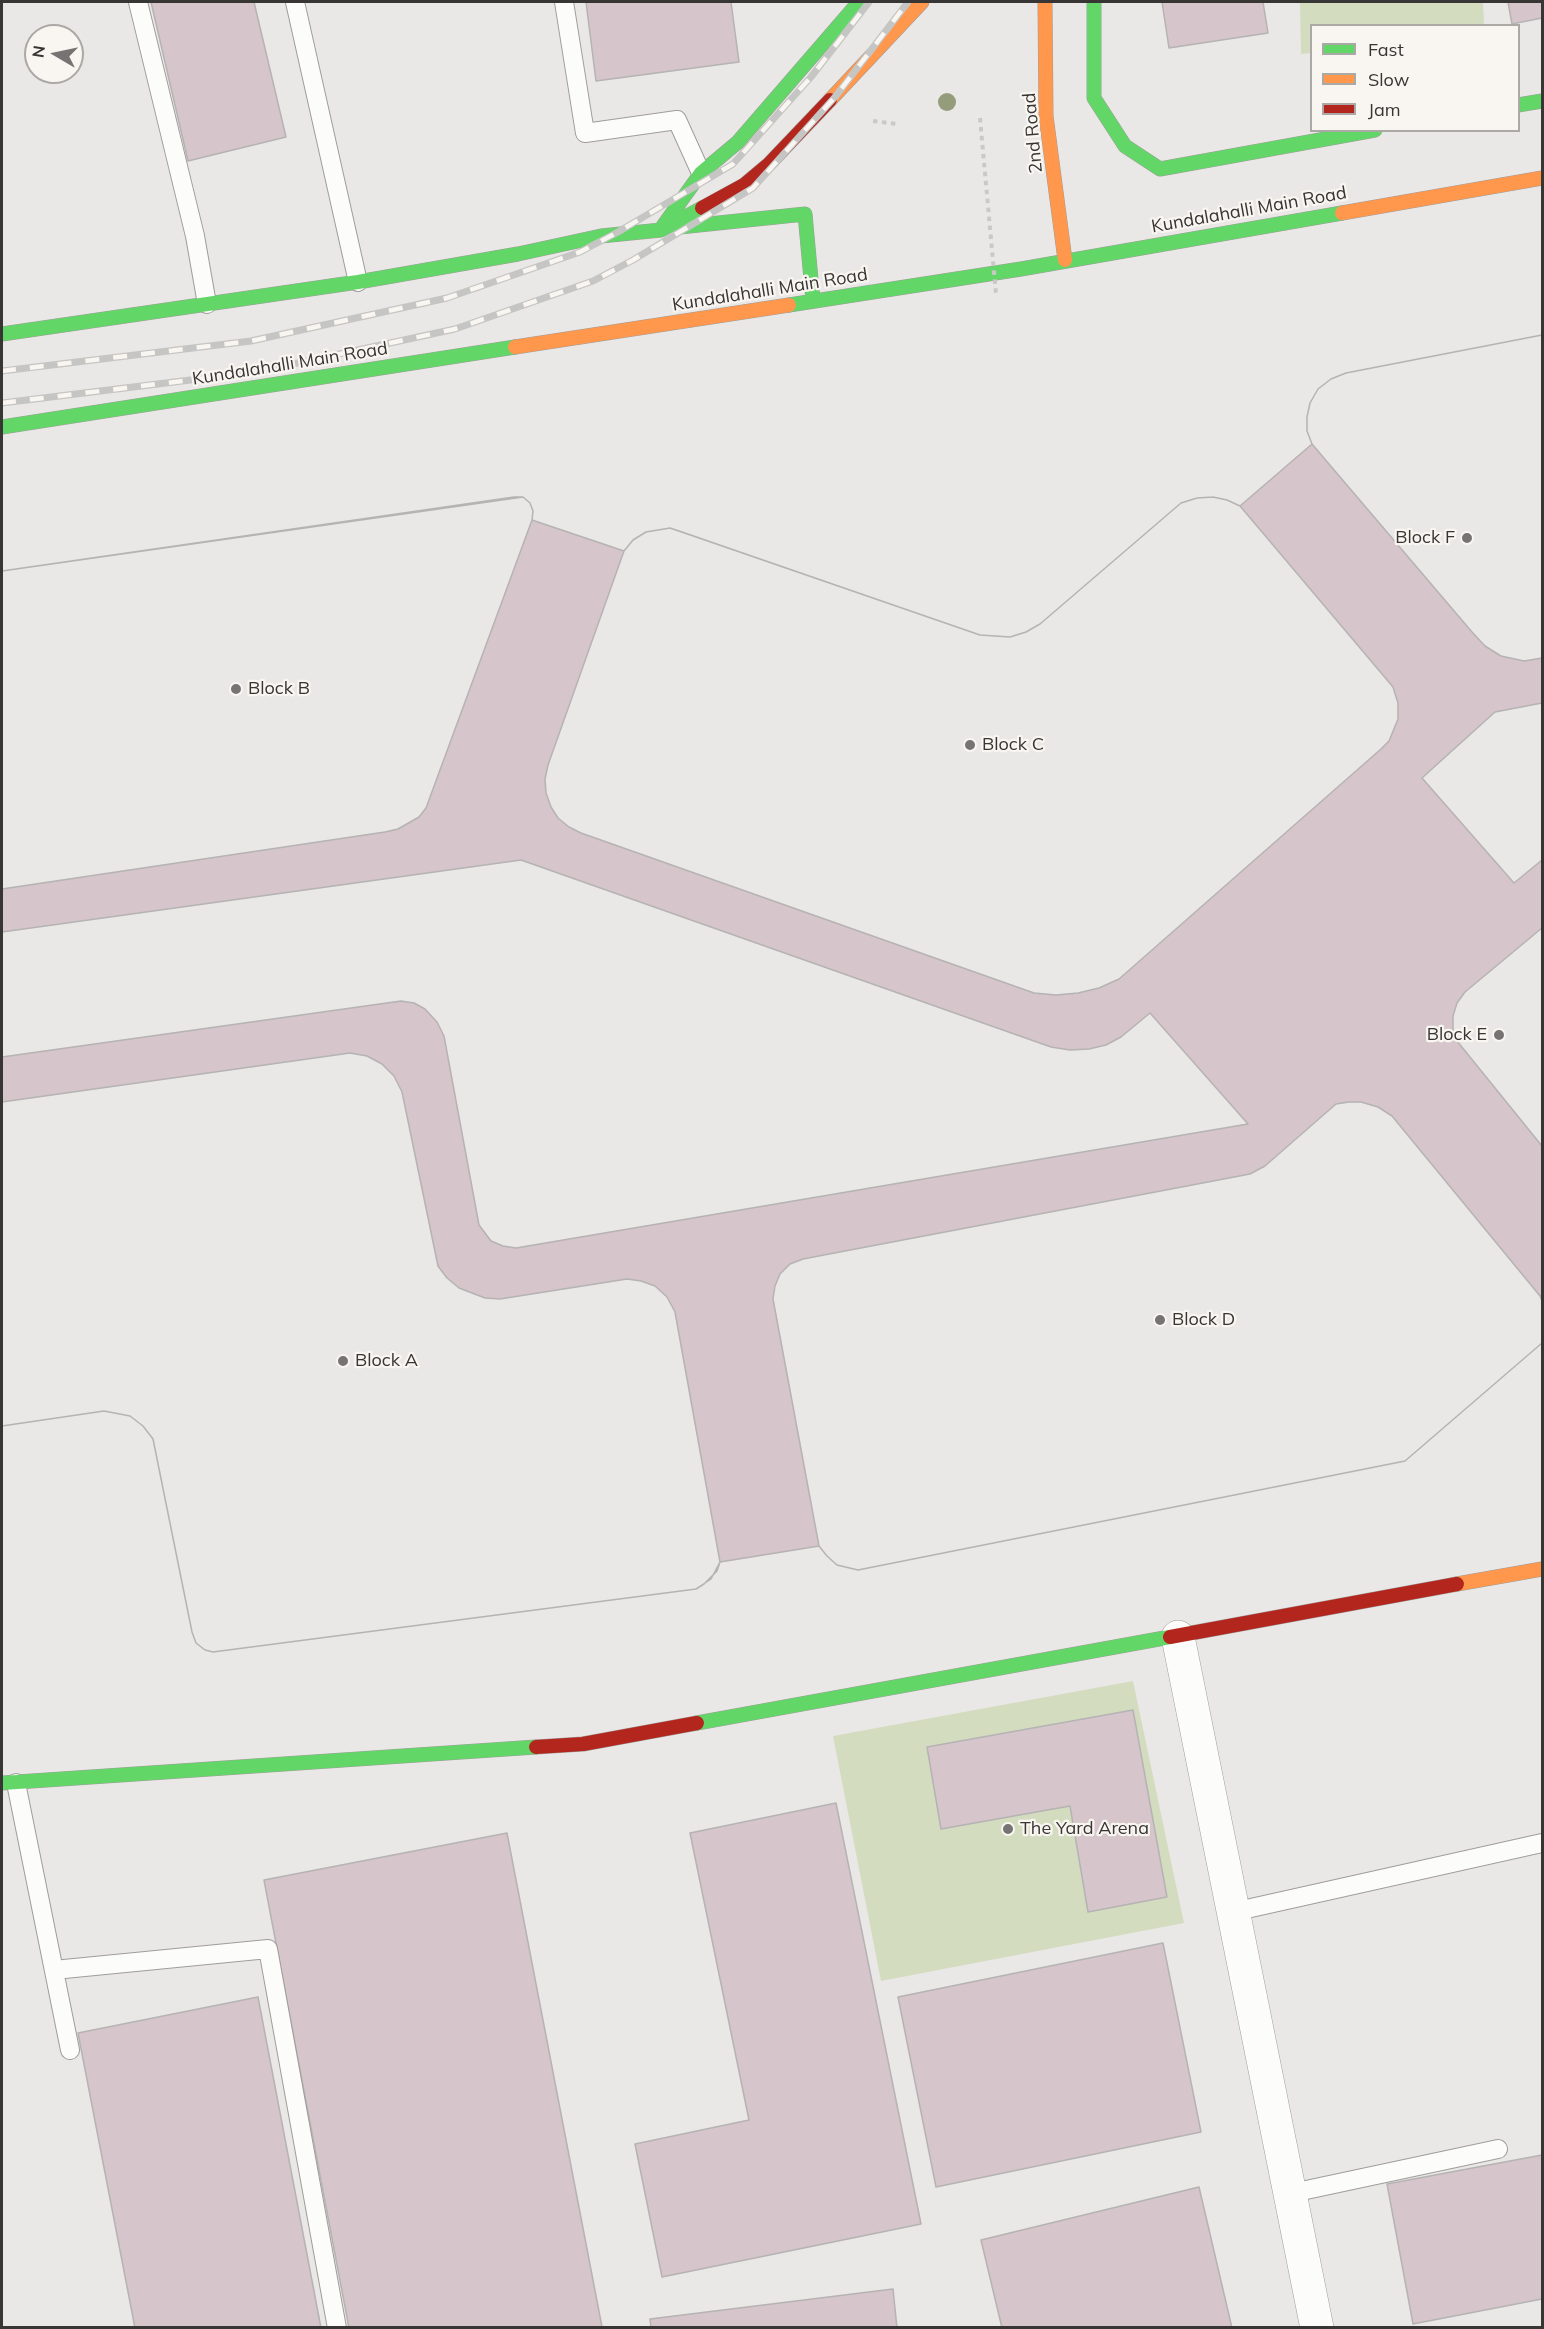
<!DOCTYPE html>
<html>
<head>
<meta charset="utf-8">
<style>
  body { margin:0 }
  #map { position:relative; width:1544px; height:2329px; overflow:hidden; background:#eae8e6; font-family:Mulish,sans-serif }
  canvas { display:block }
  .frame { position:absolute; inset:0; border:3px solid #373634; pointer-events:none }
  .legend { position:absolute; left:1310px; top:24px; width:210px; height:108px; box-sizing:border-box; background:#f9f6f1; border:2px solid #aba9a5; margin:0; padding:8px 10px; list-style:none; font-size:18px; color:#373634 }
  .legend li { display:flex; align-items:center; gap:12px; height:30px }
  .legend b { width:30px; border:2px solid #aba9a5 }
  .north { position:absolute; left:24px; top:24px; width:60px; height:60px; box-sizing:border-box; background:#f9f6f1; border:2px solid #aba9a5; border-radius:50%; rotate:279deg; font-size:16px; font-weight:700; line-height:24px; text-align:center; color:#373634 }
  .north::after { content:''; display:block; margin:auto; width:21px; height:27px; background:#767472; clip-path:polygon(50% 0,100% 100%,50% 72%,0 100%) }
</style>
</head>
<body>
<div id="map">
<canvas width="1544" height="2329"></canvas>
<div class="frame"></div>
<ul class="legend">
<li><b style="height:8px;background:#63d668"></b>Fast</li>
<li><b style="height:8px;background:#ff974d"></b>Slow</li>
<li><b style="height:8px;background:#b3261e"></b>Jam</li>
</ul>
<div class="north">N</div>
</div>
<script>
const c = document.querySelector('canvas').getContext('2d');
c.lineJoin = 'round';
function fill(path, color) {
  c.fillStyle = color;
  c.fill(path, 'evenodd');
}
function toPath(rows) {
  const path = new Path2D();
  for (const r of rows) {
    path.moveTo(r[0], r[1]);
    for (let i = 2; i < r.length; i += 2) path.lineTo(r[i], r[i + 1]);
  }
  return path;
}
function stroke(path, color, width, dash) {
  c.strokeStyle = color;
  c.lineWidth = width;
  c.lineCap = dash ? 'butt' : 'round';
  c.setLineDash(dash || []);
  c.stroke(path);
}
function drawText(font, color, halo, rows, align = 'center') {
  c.font = font + ' Mulish,sans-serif';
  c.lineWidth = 4.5;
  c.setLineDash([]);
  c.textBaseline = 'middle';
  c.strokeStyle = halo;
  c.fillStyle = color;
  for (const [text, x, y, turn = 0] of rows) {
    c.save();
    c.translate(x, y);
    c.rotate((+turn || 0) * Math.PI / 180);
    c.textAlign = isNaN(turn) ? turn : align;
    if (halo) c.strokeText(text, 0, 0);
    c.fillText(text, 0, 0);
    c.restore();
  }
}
fill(toPath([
  [1300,2,1483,2,1484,24,1312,26,1311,53,1301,54],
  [1133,1681,1184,1923,881,1981,833,1736]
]), '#d4dcc0');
const building = toPath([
  [151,2,254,2,286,137,188,161,151,2],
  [586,2,731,2,739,62,596,81,586,2],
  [1162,2,1263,2,1268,33,1169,48,1162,2],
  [1508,2,1542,2,1542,18,1512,24,1508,2],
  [1542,335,1542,703,1495,712,1422,778,1514,883,1542,860,1542,1294,1540,1296,1542,1301,1542,1343,1405,1461,858,1570,837,1565,827,1556,819,1546,720,1562,711,1579,696,1589,213,1652,205,1650,196,1643,192,1632,153,1439,143,1426,130,1416,104,1411,2,1426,2,1057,401,1001,414,1003,425,1009,437,1022,444,1036,479,1225,491,1241,503,1246,516,1248,1248,1124,1150,1013,1121,1037,1106,1045,1089,1049,1070,1050,1051,1047,521,860,2,932,2,571,523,497,530,503,533,511,532,520,624,551,633,540,646,532,670,528,980,635,1010,637,1026,632,1040,624,1181,503,1197,498,1213,497,1227,500,1240,506,1312,444,1307,431,1307,417,1310,403,1318,389,1331,379,1346,373,1542,335],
  [1542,335,1542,658,1524,661,1501,656,1485,646,1472,632,1312,444,1307,431,1307,417,1310,403,1318,389,1331,379,1346,373,1542,335],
  [514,497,523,497,530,503,533,511,532,520,426,808,419,817,398,829,385,832,2,889,2,571,514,497],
  [1213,497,1227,500,1240,506,1393,687,1398,703,1398,719,1389,741,1381,749,1119,979,1099,988,1078,993,1056,995,1034,993,581,833,569,827,558,818,551,807,546,793,545,779,548,765,624,551,633,540,646,532,670,528,682,532,980,635,1010,637,1026,632,1040,624,1181,503,1197,498,1213,497],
  [1542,928,1542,1146,1457,1041,1453,1029,1453,1016,1457,1003,1465,992,1542,928],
  [350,1053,367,1056,382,1064,394,1076,402,1092,438,1266,447,1278,459,1288,485,1298,500,1299,627,1279,641,1281,655,1286,667,1297,675,1312,720,1562,717,1571,704,1584,696,1589,213,1652,205,1650,196,1643,192,1632,153,1439,143,1426,130,1416,104,1411,2,1426,2,1102,350,1053],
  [1349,1102,1361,1102,1378,1107,1392,1116,1540,1296,1542,1301,1542,1343,1405,1461,858,1570,837,1565,827,1556,819,1546,773,1299,775,1286,780,1274,790,1264,803,1259,1250,1174,1265,1166,1336,1104,1349,1102],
  [1133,1710,1167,1897,1088,1912,1070,1806,941,1829,927,1747,1133,1710],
  [836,1803,921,2224,662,2277,635,2144,749,2120,690,1833,836,1803],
  [507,1833,602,2327,349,2328,264,1880,507,1833],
  [1163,1943,1201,2132,936,2187,898,1997,1163,1943],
  [258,1997,321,2328,135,2328,78,2033,258,1997],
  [1542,2155,1542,2299,1413,2324,1387,2184,1542,2155],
  [1199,2187,1232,2328,1002,2328,981,2240,1199,2187],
  [893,2289,897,2328,651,2328,650,2319,893,2289]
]);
fill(building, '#d6c5cb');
stroke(building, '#b5b3b3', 1.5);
const lane = toPath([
  [138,2,195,236,207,304],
  [295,2,358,282],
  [564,2,585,133,677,120,701,173],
  [16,1783,70,2050],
  [1233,1912,1542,1843],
  [54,1970,268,1949,337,2328],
  [1292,2193,1498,2149]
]);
const street = toPath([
  [1178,1637,1317,2328]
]);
const fast = toPath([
  [1094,2,1094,98,1125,146,1160,169,1375,130],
  [1518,105,1542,101],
  [663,226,701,173,738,142,859,2],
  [680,227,805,214,813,301],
  [789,305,1021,269,1342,213],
  [2,334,358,282,518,254,601,236,661,230,702,208],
  [2,427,515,347],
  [697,1723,1170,1637],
  [2,1783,536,1747]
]);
const slow = toPath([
  [1045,2,1046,116,1065,260],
  [830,100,922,2],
  [1342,213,1542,178],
  [515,347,789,305],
  [1457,1584,1542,1569]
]);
const jam = toPath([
  [702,208,744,185,769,164,830,100],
  [1170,1637,1457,1584],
  [536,1747,583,1744,697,1723]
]);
stroke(lane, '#9f9d9b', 20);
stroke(street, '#9f9d9b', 34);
stroke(fast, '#9f9d9b', 15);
stroke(slow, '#9f9d9b', 15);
stroke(jam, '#9f9d9b', 15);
stroke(toPath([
  [873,121,897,124]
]), '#cac9c8', 4, [4.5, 4.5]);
stroke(lane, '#fcfcfb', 18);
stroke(street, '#fcfcfb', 33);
stroke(fast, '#63d668', 14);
stroke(slow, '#ff974d', 14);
stroke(jam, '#b3261e', 14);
const rail = toPath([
  [2,371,251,341,447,298,580,252,618,232,733,164,811,77,869,2],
  [2,403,256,372,455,329,593,281,633,260,753,188,835,97,908,2]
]);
stroke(rail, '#c5c5c4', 7);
stroke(rail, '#f9f6f1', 4.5, [14]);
stroke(toPath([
  [980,118,996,294]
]), '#cac9c8', 4, [4.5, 4.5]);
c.fillStyle = '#949c7b';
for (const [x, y] of [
  [947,102]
]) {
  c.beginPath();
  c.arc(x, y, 9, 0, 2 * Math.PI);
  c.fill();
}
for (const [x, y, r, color] of [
  [1467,538,6,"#767472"],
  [236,689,6,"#767472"],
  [970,745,6,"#767472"],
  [1499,1035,6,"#767472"],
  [1160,1320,6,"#767472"],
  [343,1361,6,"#767472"],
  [1008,1829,6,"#767472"]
]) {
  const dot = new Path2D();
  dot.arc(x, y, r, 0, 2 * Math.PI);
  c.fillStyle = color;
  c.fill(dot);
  stroke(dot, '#f9f6f1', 2);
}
drawText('18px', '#373634', '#f9f6f1', [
  ["2nd Road",1033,133,-95],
  ["Kundalahalli Main Road",1249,210,-10],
  ["Kundalahalli Main Road",770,290,-9],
  ["Kundalahalli Main Road",290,364,-9]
]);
drawText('18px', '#373634', '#f9f6f1', [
  ["Block F",1455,538,"right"],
  ["Block B",248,689],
  ["Block C",982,745],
  ["Block E",1487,1035,"right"],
  ["Block D",1172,1320],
  ["Block A",355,1361],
  ["The Yard Arena",1020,1829]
], 'left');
</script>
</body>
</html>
